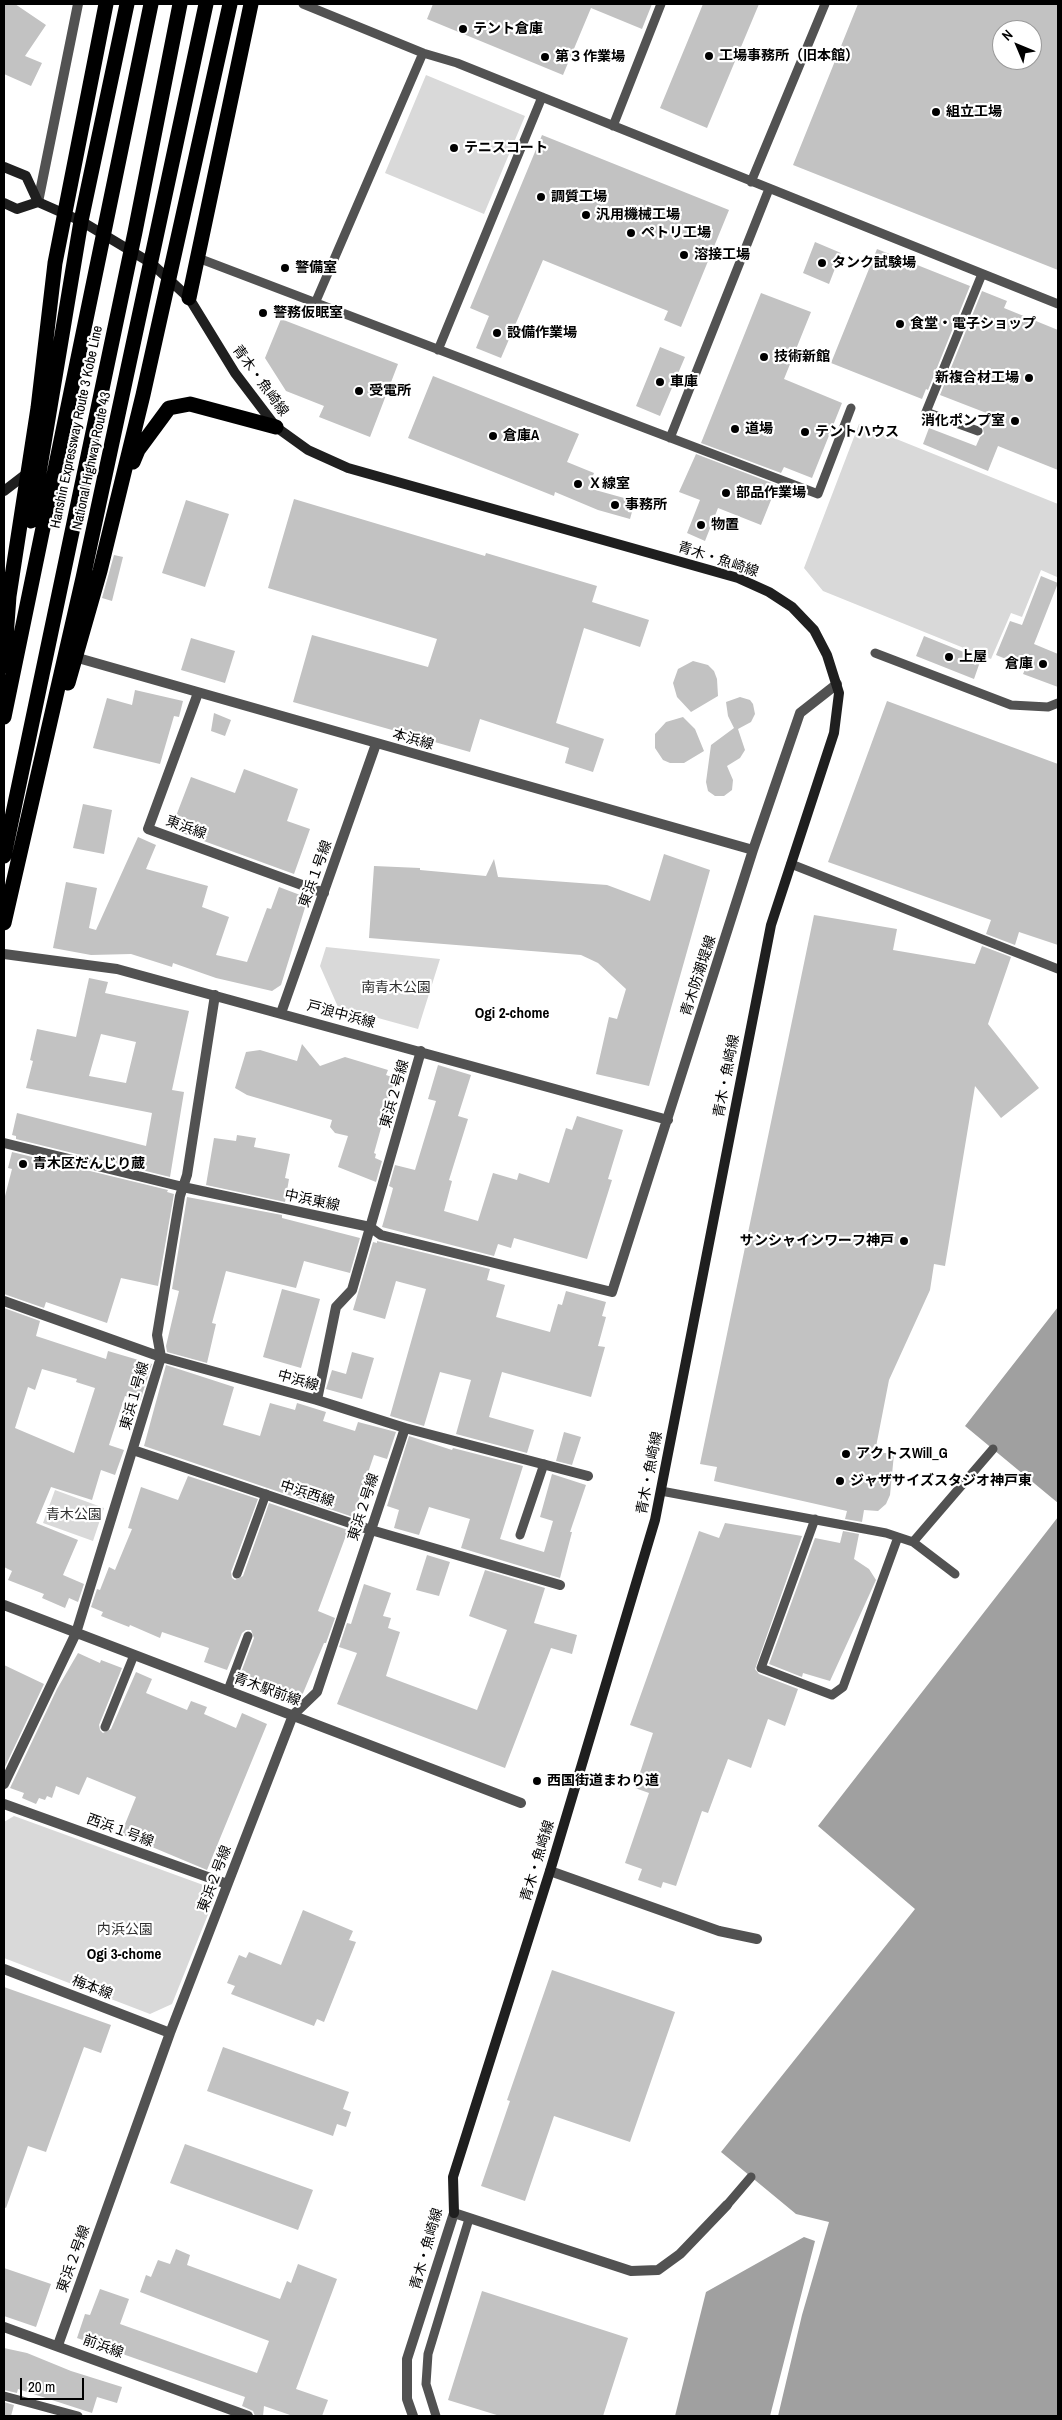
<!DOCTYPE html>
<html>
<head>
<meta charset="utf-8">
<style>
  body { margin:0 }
  #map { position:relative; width:1062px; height:2420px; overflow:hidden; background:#fff; font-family:"Archivo Narrow",sans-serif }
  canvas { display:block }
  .frame { position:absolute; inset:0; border:5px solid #000; pointer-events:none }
  .north { position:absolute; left:992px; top:20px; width:50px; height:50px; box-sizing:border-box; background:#fff; border:1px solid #999; border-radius:50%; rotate:315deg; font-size:14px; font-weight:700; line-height:20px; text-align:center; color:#000 }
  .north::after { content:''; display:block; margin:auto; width:18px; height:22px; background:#000; clip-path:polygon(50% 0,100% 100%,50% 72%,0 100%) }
  .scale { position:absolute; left:20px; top:2378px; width:64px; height:22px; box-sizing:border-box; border:2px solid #000; border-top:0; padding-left:6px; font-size:15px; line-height:18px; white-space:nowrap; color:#000; -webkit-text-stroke:4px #fff; paint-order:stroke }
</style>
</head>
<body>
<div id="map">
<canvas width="1062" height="2420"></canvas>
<div class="frame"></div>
<div class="north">N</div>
<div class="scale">20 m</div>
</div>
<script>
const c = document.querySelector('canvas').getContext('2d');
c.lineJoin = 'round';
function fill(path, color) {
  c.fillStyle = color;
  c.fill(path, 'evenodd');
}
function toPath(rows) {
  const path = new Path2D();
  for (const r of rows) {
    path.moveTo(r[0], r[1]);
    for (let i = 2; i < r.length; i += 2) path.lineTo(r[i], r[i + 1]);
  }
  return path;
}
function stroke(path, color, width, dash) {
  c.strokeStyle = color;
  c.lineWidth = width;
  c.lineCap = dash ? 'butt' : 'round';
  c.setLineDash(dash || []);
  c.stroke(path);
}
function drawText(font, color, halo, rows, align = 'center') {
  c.font = font + ' "Archivo Narrow","Noto Sans JP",sans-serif';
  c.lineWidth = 4.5;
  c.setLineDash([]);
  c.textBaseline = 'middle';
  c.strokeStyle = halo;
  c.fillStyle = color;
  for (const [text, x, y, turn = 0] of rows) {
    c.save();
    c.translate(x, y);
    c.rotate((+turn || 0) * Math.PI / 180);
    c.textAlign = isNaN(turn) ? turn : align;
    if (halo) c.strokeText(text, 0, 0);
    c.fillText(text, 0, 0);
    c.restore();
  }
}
fill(toPath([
  [426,75,525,116,484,214,385,173],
  [859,424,1058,504,1057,577,1041,570,1022,617,1011,613,991,659,823,591,804,568],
  [326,947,440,959,418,1029,338,1007,320,966],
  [55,1490,104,1508,93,1541,43,1523],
  [14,1816,206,1886,213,1902,172,2004,150,2014,4,1958,4,1822]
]), '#d9d9d9');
fill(toPath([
  [1058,1307,1058,1503,965,1426],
  [1058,1517,1058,2416,778,2416,802,2315,829,2222,796,2214,721,2152,915,1909,818,1826],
  [804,2237,815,2241,770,2416,675,2416,706,2292]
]), '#a0a0a0');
fill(toPath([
  [4,4,15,4,46,25,25,56,42,63,31,86,4,74],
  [433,4,652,4,642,29,591,8,563,75,427,19],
  [703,4,759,4,707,128,660,108],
  [858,4,1058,4,1058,270,793,165],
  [1002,30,1032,30,1032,60,1002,60],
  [542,135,729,210,681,327,664,320,668,311,543,260,501,358,476,348,489,316,470,308],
  [815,242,841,253,829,284,803,273],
  [877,249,970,286,928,390,926,389,922,399,831,363],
  [982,291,1007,301,1004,308,1058,330,1058,470,998,446,988,471,923,444,929,428,976,446,980,437,984,434,983,428,989,414,940,395],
  [761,293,811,312,784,379,842,403,812,478,784,467,781,473,701,443],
  [281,319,398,364,370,437,319,417,324,406,286,391,265,358],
  [660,347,685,357,660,416,636,406],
  [433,376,579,434,567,462,594,473,588,488,635,501,630,519,598,510,555,492,554,496,408,438],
  [696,454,777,485,761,525,718,508,705,541,687,533,700,500,679,492],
  [294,499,485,556,486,553,597,586,592,602,649,620,640,647,584,628,556,723,604,739,593,772,565,763,569,748,480,719,470,752,293,702,312,635,428,667,437,639,268,588],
  [186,500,229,514,205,587,162,573],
  [114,555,123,557,112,601,102,598],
  [1041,576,1058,583,1034,644,1058,654,1058,687,1023,674,1026,667,996,655,1010,621,1022,625],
  [924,636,981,659,974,679,916,656],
  [191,638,235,651,225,683,181,670],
  [693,661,708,665,714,671,717,679,718,696,691,712,677,697,673,683,678,669],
  [135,690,183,701,179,717,174,716,160,764,93,748,107,698,132,705],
  [740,697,750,700,753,704,755,714,751,722,738,729,745,750,740,758,727,766,733,780,732,790,724,796,715,796,708,791,706,782,711,745,734,728,728,716,726,702],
  [887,701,1058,764,1058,945,1019,932,1015,945,986,934,991,920,828,862],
  [214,713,231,720,225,736,211,731],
  [683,717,695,729,704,751,684,763,670,763,663,760,655,748,655,734,666,722],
  [244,769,298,789,287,821,310,829,294,874,171,829,191,777,235,793],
  [83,804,112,810,104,854,73,848],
  [138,837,156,845,146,869,208,886,202,907,229,917,216,955,247,962,267,908,271,909,279,887,308,898,281,985,272,991,216,978,173,963,172,967,131,954,91,955,53,948,66,882,97,888,89,928,96,930],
  [664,854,710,870,649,1086,596,1074,609,1017,617,1019,626,989,598,963,581,955,369,938,374,866,420,868,420,870,486,876,494,859,498,877,607,885,650,901],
  [814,915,897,929,893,950,975,964,982,946,1011,957,988,1024,1039,1088,1001,1118,975,1086,945,1266,934,1264,930,1290,889,1380,875,1452,894,1454,890,1495,886,1504,878,1511,864,1510,862,1522,845,1519,847,1511,714,1481,717,1467,700,1464],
  [89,978,108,982,105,993,189,1011,172,1090,184,1092,170,1177,16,1139,16,1136,12,1135,17,1113,146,1146,152,1113,26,1088,33,1061,30,1060,37,1029,76,1037],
  [101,1034,136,1042,126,1083,89,1076],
  [302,1044,320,1066,345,1057,388,1070,386,1075,395,1078,374,1153,376,1154,375,1158,382,1161,376,1182,338,1167,348,1136,335,1133,330,1127,332,1120,247,1095,235,1088,246,1052,260,1050,297,1061],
  [438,1065,471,1075,458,1116,468,1119,449,1180,452,1181,444,1211,478,1221,493,1173,517,1180,519,1173,549,1183,566,1128,572,1130,577,1116,623,1130,608,1179,612,1180,587,1259,514,1238,511,1248,498,1244,494,1256,382,1227,392,1192,393,1188,389,1186,395,1165,415,1170,436,1101,428,1099],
  [237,1135,256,1138,254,1147,290,1154,285,1178,289,1179,285,1202,206,1185,214,1138,236,1141],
  [12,1152,168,1190,167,1192,174,1194,158,1286,121,1278,107,1323,46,1302,44,1308,4,1294,4,1200,12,1169,8,1168],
  [187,1197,282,1215,282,1218,360,1238,350,1273,304,1261,296,1288,226,1271,212,1323,216,1324,207,1363,167,1352,166,1346,179,1291,172,1289],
  [377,1241,490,1269,487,1280,505,1285,496,1317,550,1332,558,1304,562,1305,566,1291,606,1302,602,1316,606,1317,598,1346,605,1347,591,1397,502,1372,489,1417,534,1430,527,1453,456,1434,471,1380,440,1372,424,1426,390,1416,426,1289,396,1281,385,1319,353,1310,373,1242,377,1243],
  [282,1289,320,1299,301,1368,263,1357],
  [4,1308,40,1321,36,1336,106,1359,108,1351,152,1364,140,1401,125,1396,109,1445,124,1450,115,1475,101,1470,92,1500,51,1487,36,1523,78,1540,63,1575,84,1584,78,1602,69,1598,65,1608,42,1598,44,1594,8,1580,12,1571,4,1567],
  [42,1369,77,1379,76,1382,95,1388,74,1453,15,1428,28,1387,35,1390],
  [352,1352,374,1358,362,1399,326,1389,332,1370,346,1374],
  [166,1365,234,1387,223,1425,260,1436,270,1403,295,1410,297,1403,326,1412,323,1421,355,1431,358,1422,396,1432,387,1459,374,1455,353,1517,144,1446],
  [564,1432,581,1437,572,1465,556,1461],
  [409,1436,452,1450,453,1448,523,1466,500,1539,544,1552,553,1521,540,1517,552,1474,586,1485,570,1532,572,1532,560,1578,461,1548,470,1519,429,1507,419,1535,394,1528,399,1510,387,1506],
  [188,1476,258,1499,231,1572,232,1578,235,1580,243,1576,269,1503,348,1530,318,1611,335,1618,326,1643,324,1643,301,1698,240,1675,254,1638,251,1630,246,1630,242,1633,227,1670,204,1662,209,1648,162,1632,160,1638,130,1625,129,1627,101,1616,103,1612,91,1607,97,1589,100,1590,109,1567,115,1570,132,1529,128,1528,141,1487,178,1500],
  [725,1523,802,1536,755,1669,759,1674,798,1689,785,1726,768,1719,751,1768,728,1759,708,1813,702,1811,676,1886,663,1882,661,1888,638,1880,642,1869,625,1863,649,1793,635,1788,653,1733,630,1725,699,1531,719,1538],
  [843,1531,859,1534,854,1559,869,1569,876,1580,830,1681,803,1673,802,1677,769,1664,815,1538,840,1543],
  [427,1555,450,1562,439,1596,416,1590],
  [485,1570,545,1588,534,1623,577,1635,572,1654,551,1648,505,1768,337,1704,357,1653,339,1647,347,1623,351,1624,364,1584,391,1593,383,1616,391,1618,388,1628,400,1632,386,1676,477,1710,507,1630,469,1616],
  [78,1653,100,1663,101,1660,122,1668,99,1725,100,1730,103,1733,111,1729,136,1672,152,1679,146,1693,187,1710,191,1701,207,1707,204,1714,236,1728,242,1713,267,1724,207,1870,121,1834,136,1797,87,1777,79,1795,56,1786,52,1798,47,1796,45,1800,39,1798,36,1804,22,1798,24,1793,10,1788,57,1689],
  [4,1665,44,1684,4,1769],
  [303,1910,353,1931,349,1940,356,1942,324,2022,317,2019,314,2026,231,1994,235,1986,227,1983,239,1955,246,1958,249,1952,281,1965],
  [552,1970,675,2012,630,2142,554,2116,525,2201,481,2186,510,2101,507,2100],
  [4,1987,111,2025,101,2053,84,2047,46,2152,28,2146,6,2208,4,2207],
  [223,2047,349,2092,343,2109,351,2112,346,2127,337,2124,333,2136,207,2091],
  [185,2144,313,2190,298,2230,170,2183],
  [176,2249,190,2255,187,2265,280,2299,287,2281,291,2283,298,2264,337,2279,296,2389,328,2400,322,2416,293,2416,264,2406,263,2416,255,2416,253,2411,242,2406,245,2397,77,2338,85,2314,90,2315,100,2289,129,2299,120,2324,257,2373,269,2341,140,2292,146,2275,151,2277,158,2260,170,2264],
  [4,2268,51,2284,36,2327,4,2316],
  [482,2291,628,2338,603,2416,500,2416,448,2400],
  [4,2348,27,2353,71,2371,122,2387,117,2403,97,2397,92,2413,18,2389,17,2393,4,2390],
  [4,2402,14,2405,11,2416,4,2416]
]), '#c2c2c2');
stroke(toPath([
  [303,4,423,53,457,63,1058,304],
  [613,126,661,4],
  [751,182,825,4],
  [198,258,818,494,851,408],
  [316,301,423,53],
  [438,350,542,97],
  [978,431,926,412,982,274],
  [670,438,769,189],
  [875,653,1011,705,1048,707,1058,703],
  [791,864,1058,969],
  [661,1491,886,1533,913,1542,955,1574],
  [815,1519,761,1668,832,1695,843,1687,898,1537],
  [520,1535,544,1464],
  [913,1542,993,1449],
  [237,1574,266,1494],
  [228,1690,248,1636],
  [105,1727,134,1655],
  [727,2205,751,2177],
  [4,2396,78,2416],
  [436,2416,426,2384,428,2354,469,2219]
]), '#525252', 9);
stroke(toPath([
  [38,202,78,4],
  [71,656,753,850],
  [198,693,148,829,324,893],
  [4,954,117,969,668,1120],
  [281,1013,376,744],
  [4,1143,183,1187,370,1227,381,1235,612,1292,753,850,800,713,837,684],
  [4,1301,161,1357,317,1400,405,1428,588,1476],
  [317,1400,336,1307,352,1290,421,1051],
  [133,1450,371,1530,560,1585],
  [4,1605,521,1803],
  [4,1784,76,1633,161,1357,157,1335,180,1196,187,1175,215,995],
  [4,1804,227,1884],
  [550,1871,719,1931,757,1939],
  [4,1969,170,2033],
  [4,2327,248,2416],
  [58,2345,170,2033,288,1728,293,1715,317,1692,405,1428],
  [413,2416,407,2399,407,2359,454,2213,631,2271,658,2270,680,2254,727,2205]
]), '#525252', 10);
stroke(toPath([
  [4,167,26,176,38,202],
  [38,202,81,221,151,263,189,298,235,373,276,427,308,450,348,468,738,578,769,592,792,607,814,630,827,655,839,693,834,733,771,925,655,1520,550,1871,453,2177,454,2213],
  [4,203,17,209,38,202],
  [4,491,30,471]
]), '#1f1f1f', 10);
stroke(toPath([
  [189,298,251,4],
  [133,462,138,450,169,408,190,404,276,427],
  [31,521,81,221,127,4],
  [4,666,9,596,38,408,55,263,106,4],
  [68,683,100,571,143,395,230,4],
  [4,717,151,4],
  [4,856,135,232,180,4],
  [4,923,83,578,206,4]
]), '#000', 15);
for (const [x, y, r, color] of [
  [463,29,5,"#000"],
  [709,56,5,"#000"],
  [545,57,5,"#000"],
  [936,112,5,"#000"],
  [454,148,5,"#000"],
  [541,197,5,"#000"],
  [586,215,5,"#000"],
  [631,233,5,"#000"],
  [684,255,5,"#000"],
  [822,263,5,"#000"],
  [285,268,5,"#000"],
  [263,313,5,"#000"],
  [900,324,5,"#000"],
  [497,333,5,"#000"],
  [764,357,5,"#000"],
  [1029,378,5,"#000"],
  [660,382,5,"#000"],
  [359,391,5,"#000"],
  [1015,421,5,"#000"],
  [735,429,5,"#000"],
  [805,432,5,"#000"],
  [493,436,5,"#000"],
  [578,484,5,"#000"],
  [726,493,5,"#000"],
  [615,505,5,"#000"],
  [701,525,5,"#000"],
  [949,657,5,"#000"],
  [1043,664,5,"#000"],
  [23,1164,5,"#000"],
  [904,1241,5,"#000"],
  [846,1454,5,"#000"],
  [840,1481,5,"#000"],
  [537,1781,5,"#000"]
]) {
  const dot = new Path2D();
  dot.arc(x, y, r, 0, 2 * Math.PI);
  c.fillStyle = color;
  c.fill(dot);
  stroke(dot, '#fff', 2);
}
drawText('bold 14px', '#000', '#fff', [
  ["テント倉庫",473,29],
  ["工場事務所（旧本館）",719,56],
  ["第３作業場",555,57],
  ["組立工場",946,112],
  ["テニスコート",464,148],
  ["調質工場",551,197],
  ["汎用機械工場",596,215],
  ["ペトリ工場",641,233],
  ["溶接工場",694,255],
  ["タンク試験場",832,263],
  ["警備室",295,268],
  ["警務仮眠室",273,313],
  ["食堂・電子ショップ",910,324],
  ["設備作業場",507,333],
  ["技術新館",774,357],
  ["新複合材工場",1019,378,"right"],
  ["車庫",670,382],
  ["受電所",369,391],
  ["消化ポンプ室",1005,421,"right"],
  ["道場",745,429],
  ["テントハウス",815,432],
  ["倉庫A",503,436],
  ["Ｘ線室",588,484],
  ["部品作業場",736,493],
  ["事務所",625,505],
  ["物置",711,525],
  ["上屋",959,657],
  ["倉庫",1033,664,"right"],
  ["青木区だんじり蔵",33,1164],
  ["サンシャインワーフ神戸",894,1241,"right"],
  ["アクトスWill_G",856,1454],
  ["ジャザサイズスタジオ神戸東",850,1481],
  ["西国街道まわり道",547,1781]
], 'left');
drawText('14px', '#000', '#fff', [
  ["青木・魚崎線",260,381,54],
  ["Hanshin Expressway Route 3 Kobe Line",77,427,-78],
  ["National Highway Route 43",92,461,-78],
  ["青木・魚崎線",718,560,18],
  ["本浜線",413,740,16],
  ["東浜線",186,828,20],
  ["東浜１号線",316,874,-70],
  ["青木防潮堤線",699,976,-72],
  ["戸浪中浜線",341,1015,15],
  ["青木・魚崎線",727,1076,-79],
  ["東浜２号線",395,1094,-74],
  ["中浜東線",312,1201,12],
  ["中浜線",298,1381,16],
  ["東浜１号線",135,1396,-74],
  ["青木・魚崎線",650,1473,-79],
  ["中浜西線",307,1494,18],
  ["東浜２号線",364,1507,-72],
  ["青木駅前線",267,1690,20],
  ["西浜１号線",120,1831,20],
  ["青木・魚崎線",538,1861,-73],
  ["東浜２号線",215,1879,-69],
  ["梅本線",92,1988,21],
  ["青木・魚崎線",427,2249,-74],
  ["東浜２号線",74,2259,-70],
  ["前浜線",103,2347,20]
]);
drawText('14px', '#303030', '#fff', [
  ["南青木公園",396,988],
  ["青木公園",74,1515],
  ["内浜公園",125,1930]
]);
drawText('bold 15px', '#000', '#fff', [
  ["Ogi 2-chome",512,1014],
  ["Ogi 3-chome",124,1955]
]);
</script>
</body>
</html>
